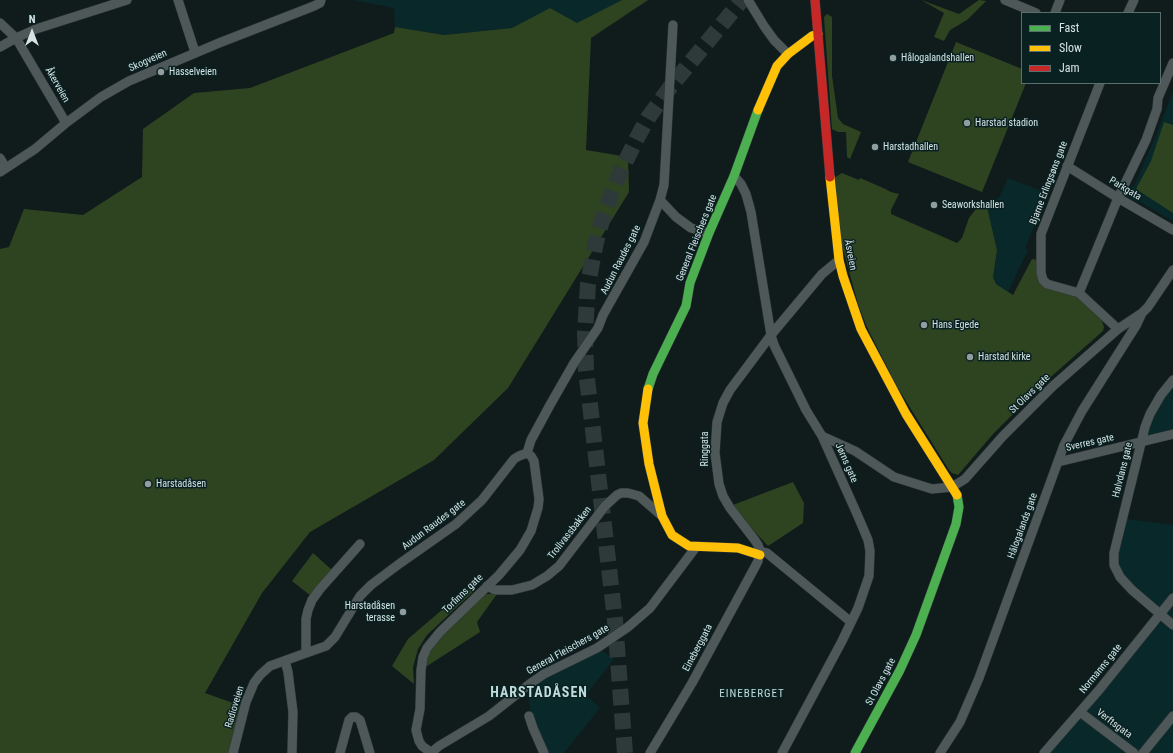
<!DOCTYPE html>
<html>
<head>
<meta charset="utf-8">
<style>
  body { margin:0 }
  #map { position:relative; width:1173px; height:753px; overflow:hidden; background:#101c1c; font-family:"Roboto Condensed",sans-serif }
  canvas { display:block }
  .legend { position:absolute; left:1021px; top:12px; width:140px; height:72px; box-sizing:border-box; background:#0a2122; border:1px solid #5c6f70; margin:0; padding:5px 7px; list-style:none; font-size:12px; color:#d6e3e4 }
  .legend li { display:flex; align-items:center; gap:8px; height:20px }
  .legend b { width:20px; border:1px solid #5c6f70 }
  .north { position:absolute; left:12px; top:12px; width:40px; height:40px; -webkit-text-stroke:3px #0a2122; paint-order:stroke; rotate:0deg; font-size:11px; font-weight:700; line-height:16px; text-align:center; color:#d6e3e4 }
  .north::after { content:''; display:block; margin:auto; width:14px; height:18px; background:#d6e3e4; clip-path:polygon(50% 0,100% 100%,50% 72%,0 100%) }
</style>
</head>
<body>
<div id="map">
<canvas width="1173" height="753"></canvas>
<ul class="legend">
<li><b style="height:5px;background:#4caf50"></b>Fast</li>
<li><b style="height:5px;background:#ffc107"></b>Slow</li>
<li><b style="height:5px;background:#c62828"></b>Jam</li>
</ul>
<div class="north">N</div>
</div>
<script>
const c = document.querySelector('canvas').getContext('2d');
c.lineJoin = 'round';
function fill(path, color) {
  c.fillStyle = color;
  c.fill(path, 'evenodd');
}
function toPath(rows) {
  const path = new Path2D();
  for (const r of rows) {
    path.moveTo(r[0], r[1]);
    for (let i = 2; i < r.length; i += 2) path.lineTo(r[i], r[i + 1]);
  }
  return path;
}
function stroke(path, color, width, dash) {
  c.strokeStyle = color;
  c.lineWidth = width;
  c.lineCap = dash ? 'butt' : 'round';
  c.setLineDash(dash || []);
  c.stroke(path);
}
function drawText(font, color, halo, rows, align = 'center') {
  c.font = font + ' "Roboto Condensed",sans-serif';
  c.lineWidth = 3;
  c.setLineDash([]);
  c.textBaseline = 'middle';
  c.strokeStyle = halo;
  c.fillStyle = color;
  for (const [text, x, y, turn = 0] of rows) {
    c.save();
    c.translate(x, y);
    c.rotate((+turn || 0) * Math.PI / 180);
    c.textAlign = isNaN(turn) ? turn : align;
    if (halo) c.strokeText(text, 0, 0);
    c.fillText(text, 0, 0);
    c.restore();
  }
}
fill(toPath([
  [353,0,622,0,577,24,550,8,512,28,444,35,395,27,394,8],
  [1173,92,1173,221,1140,202,1135,201,1126,197,1130,188,1135,184,1154,140],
  [1008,178,1048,193,1025,248,1028,250,1008,292,996,284,993,277,997,250,987,207,1000,196],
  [1173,380,1173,431,1139,440],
  [1119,518,1173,525,1173,753,1042,753,1079,719,1158,610,1126,583,1116,566],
  [601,650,614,659,586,695,600,708,564,753,547,753,532,721,527,689,543,678]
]), '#08282a');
fill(toPath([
  [622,0,648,0,591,38,586,150,628,157,629,192,508,388,434,460,310,532,262,593,205,693,244,707,230,753,0,753,0,249,9,247,24,209,83,215,142,177,143,129,194,93,250,88,394,33,395,27,444,35,512,28,550,8,577,23],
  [921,0,959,14,979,0,986,1,967,20,950,30,944,41,934,37,944,13],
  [827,14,832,17,832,76,838,118,843,124,861,132,850,159,847,157,846,132,838,132,832,129,824,17],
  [956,42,1022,69,1022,83,1026,83,982,192,908,162],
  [1164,122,1173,125,1173,213,1136,189,1151,161],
  [842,173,859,180,860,178,881,187,891,192,899,194,891,210,891,214,957,243,962,238,969,218,976,209,983,207,987,207,997,250,993,277,996,284,1013,295,1032,259,1038,260,1039,277,1075,296,1082,301,1100,317,1103,324,1104,327,1103,331,1045,382,993,434,958,475,952,473,949,470,896,385,866,325,858,304,841,242,834,178],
  [793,482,804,503,803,523,768,546,741,517,733,505],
  [313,553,332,570,311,596,292,581],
  [471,589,474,591,427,635,418,649,413,667,414,684,392,666,408,639,465,590],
  [487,594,497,594,477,622,480,632,424,668,432,645,484,595]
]), '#2e4421');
stroke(toPath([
  [625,753,615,620,586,370,585,333,588,284,596,242,603,217,618,177,637,138,648,118,671,86,742,0]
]), '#2e3a3a', 16, [16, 8]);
const street = toPath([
  [178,0,195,52],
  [748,0,764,26,774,40,788,54],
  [1005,0,1036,13],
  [1055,13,1060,0],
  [1128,13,1134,0],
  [0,23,16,38,66,123],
  [0,47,16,38,36,29,127,0],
  [0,158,6,168],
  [1067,166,1118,198,1173,230],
  [0,172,35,149,66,123,101,97,129,81,219,43,314,6,320,3,321,0],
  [734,176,741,184,746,194,751,212,771,335,774,345,806,410,822,436,857,514,868,540,870,551,869,576,858,608,842,641,782,753],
  [660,200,676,217,691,228,709,233],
  [839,260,822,274,771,335,730,390,723,403,717,422,715,453,719,484,723,496,730,508,754,539,758,545,760,551,767,553,851,622],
  [1079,293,1047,284,1043,280,1041,273,1041,234,1100,83],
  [1118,329,1079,293,1118,198,1146,140,1157,109,1158,98,1173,63],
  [1173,380,1161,395,1150,414,1145,427,1114,553,1114,565,1120,577,1132,590,1173,625],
  [822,436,855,451,894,477,932,489,952,487,965,479,1003,436,1053,386,1118,329,1142,313,1148,307,1173,270],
  [527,453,531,440,550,405,574,363,598,328,603,315,644,242,660,200,664,185,673,25],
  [1058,462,1173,434],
  [360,544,320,589,312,600,308,610,306,619,306,653,326,646,335,637,360,596,371,585,399,564,456,524,482,500,514,459,519,456,527,453],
  [487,586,495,590,512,590,532,585,547,576,559,566,605,506,617,495,621,493,628,493,639,496,662,516],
  [285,661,288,672,293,712,292,753],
  [1080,712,1134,753],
  [529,716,533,728,544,753],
  [432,752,439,746,489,716,531,683,544,674,597,648,628,627,650,608,696,547],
  [233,753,246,702,254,683,260,675,270,666,306,653],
  [340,753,349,720,352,717,356,717,360,720,370,753],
  [432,753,422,746,419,741,416,730,420,709,421,670,423,657,427,648,440,632,499,575,520,550,531,531,538,508,539,499,534,461,531,456,527,453],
  [650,753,692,683,756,565,758,561,760,551],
  [940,753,960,722,979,678,1064,445,1082,411,1137,324,1142,313],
  [1044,753,1099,690,1173,598],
  [1143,753,1173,716]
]);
const fast = toPath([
  [648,389,653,374,686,306,690,283,709,233,734,176,758,110],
  [855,753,900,670,916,635,956,524,959,507,957,495]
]);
const slow = toPath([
  [758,110,777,66,788,54,812,36,818,34],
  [830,177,839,260,843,276,861,329,906,414,957,495],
  [648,389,643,423,649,464,662,516,672,535,689,546,738,548,760,555]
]);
const jam = toPath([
  [815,0,830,177]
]);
stroke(street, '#2e3637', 10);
stroke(fast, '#2e3637', 10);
stroke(slow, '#2e3637', 10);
stroke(jam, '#2e3637', 10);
stroke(street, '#4f5858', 9);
stroke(fast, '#4caf50', 9);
stroke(slow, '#ffc107', 9);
stroke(jam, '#c62828', 9);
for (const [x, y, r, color] of [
  [893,58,4,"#919d9e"],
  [161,72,4,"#919d9e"],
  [967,123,4,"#919d9e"],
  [875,147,4,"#919d9e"],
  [934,205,4,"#919d9e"],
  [924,325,4,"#919d9e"],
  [970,357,4,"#919d9e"],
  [148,484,4,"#919d9e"],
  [403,612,4,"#919d9e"]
]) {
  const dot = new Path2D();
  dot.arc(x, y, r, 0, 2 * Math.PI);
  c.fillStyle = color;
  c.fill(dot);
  stroke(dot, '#0a2122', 1.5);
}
drawText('10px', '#d6e3e4', '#0a2122', [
  ["Hålogalandshallen",901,58],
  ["Hasselveien",169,72],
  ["Harstad stadion",975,123],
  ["Harstadhallen",883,147],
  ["Seaworkshallen",942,205],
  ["Hans Egede",932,325],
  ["Harstad kirke",978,357],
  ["Harstadåsen",156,484],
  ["Harstadåsen",395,606,"right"],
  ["terasse",395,618,"right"]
], 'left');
drawText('10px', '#d6e3e4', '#0a2122', [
  ["Skogveien",148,61,-24],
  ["Åkerveien",57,85,60],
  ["Bjarne Erlingsøns gate",1049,183,-69],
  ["Parkgata",1125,189,31],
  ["General Fleischers gate",697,238,-68],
  ["Åsveien",850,255,79],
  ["Audun Raudes gate",621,260,-63],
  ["St Olavs gate",1030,394,-44],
  ["Sverres gate",1090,443,-13],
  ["Ringgata",705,449,-90],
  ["Jørns gate",846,463,66],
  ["Halvdans gate",1123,470,-76],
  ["Audun Raudes gate",434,525,-37],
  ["Hålogalands gate",1023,526,-70],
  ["Trollvassbakken",570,533,-52],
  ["Torfinns gate",463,594,-44],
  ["Eineberggata",698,648,-62],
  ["General Fleischers gate",568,650,-29],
  ["Normanns gate",1101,669,-51],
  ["St Olavs gate",881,682,-62],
  ["Radioveien",235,707,-73],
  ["Verftsgata",1114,724,37]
]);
c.letterSpacing = '1px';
drawText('11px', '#c0dbdd', '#0a2122', [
  ["EINEBERGET",752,694]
]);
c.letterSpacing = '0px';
c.letterSpacing = '1px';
drawText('bold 14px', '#c0dbdd', '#0a2122', [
  ["HARSTADÅSEN",539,693]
]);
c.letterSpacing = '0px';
</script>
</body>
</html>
